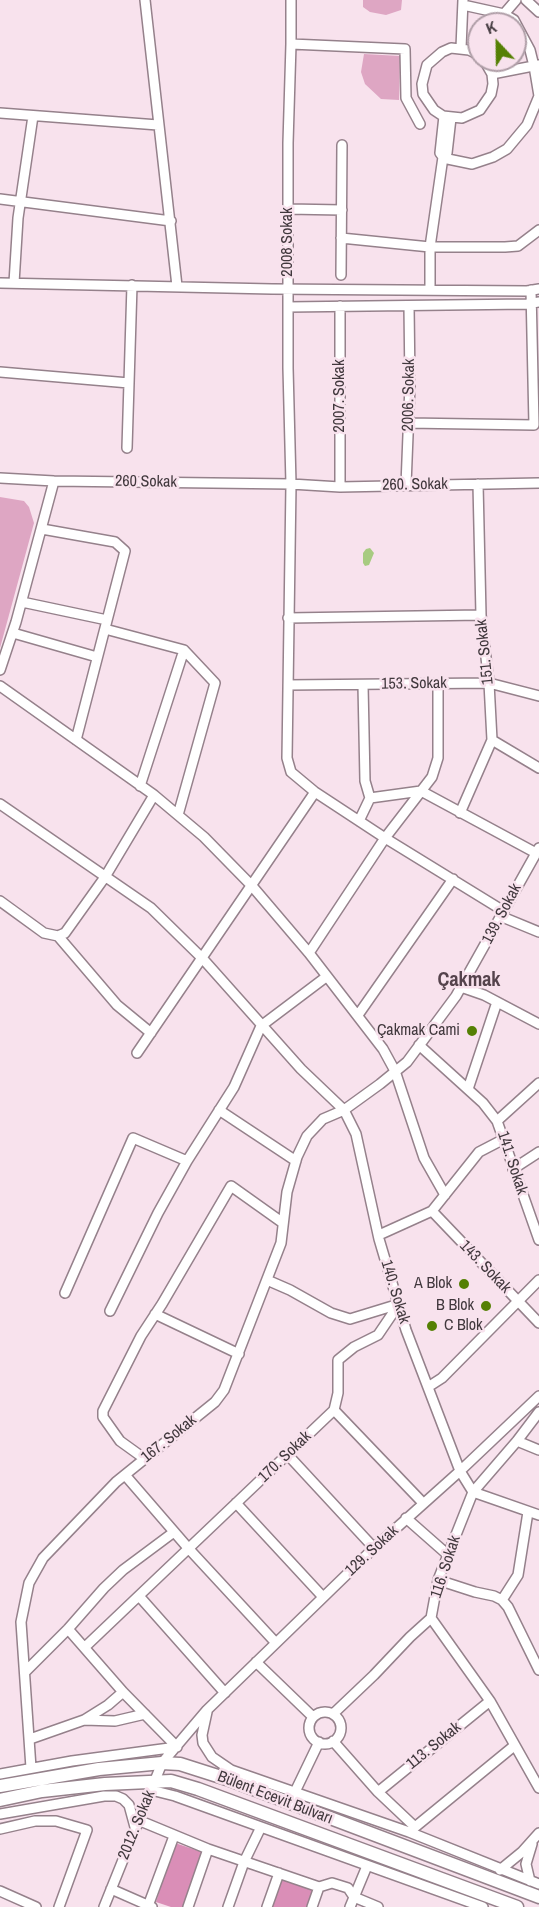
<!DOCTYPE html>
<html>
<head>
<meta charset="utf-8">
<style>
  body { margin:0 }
  #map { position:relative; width:539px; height:1907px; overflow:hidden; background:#f8e2ed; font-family:"Archivo Narrow",sans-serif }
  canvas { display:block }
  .north { position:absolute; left:467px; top:12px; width:60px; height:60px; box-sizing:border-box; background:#f8e2ed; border:2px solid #af9ea7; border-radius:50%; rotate:338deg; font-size:16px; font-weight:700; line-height:24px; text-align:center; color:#41383d }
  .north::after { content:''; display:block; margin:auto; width:21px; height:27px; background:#558004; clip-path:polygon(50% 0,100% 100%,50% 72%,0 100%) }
</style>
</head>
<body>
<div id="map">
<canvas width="539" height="1907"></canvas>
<div class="north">K</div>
</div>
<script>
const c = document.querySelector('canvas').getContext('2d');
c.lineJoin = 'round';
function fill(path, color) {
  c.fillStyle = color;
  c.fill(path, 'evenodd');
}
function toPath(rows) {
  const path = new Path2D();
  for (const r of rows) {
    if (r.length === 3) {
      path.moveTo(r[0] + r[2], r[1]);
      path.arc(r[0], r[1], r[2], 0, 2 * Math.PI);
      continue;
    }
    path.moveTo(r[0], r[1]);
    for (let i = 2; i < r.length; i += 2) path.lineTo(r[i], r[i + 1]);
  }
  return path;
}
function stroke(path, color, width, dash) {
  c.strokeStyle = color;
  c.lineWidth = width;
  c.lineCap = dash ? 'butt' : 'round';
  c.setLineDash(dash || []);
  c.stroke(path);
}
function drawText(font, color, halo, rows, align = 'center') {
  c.font = font + ' "Archivo Narrow",sans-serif';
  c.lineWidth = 5;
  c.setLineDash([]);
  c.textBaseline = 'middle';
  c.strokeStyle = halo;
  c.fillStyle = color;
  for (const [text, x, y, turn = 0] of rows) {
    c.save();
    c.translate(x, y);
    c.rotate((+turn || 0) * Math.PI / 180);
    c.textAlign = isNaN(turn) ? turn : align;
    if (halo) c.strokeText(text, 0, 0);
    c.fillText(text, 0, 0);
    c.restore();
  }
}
fill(toPath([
  [363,0,402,0,401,10,386,15,370,12,363,7],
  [364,54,400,56,399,100,381,99,365,84,361,72],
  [0,497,24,501,29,507,34,523,0,648]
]), '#dea6c3');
fill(toPath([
  [175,1843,202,1852,184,1907,171,1907,156,1902],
  [282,1879,314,1890,308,1907,272,1907]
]), '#da8eb7');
fill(toPath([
  [370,548,374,553,369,565,365,566,363,563,363,553,366,549]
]), '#a8cb81');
const minor = toPath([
  [145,0,177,286],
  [291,0,291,44,288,143,288,368,291,484,287,758,291,772,315,792,385,838,502,910],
  [526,0,539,12],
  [504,14,516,0],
  [291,44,405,49,406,98,420,124],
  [461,48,463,0],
  [479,55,469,50,451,48,442,52,427,65,422,84,423,94,434,110,443,116,462,118,480,110,491,94,493,84,492,74,484,60],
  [492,74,539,65],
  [0,113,158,125],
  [443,157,440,153,444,116],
  [443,158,472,164,493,157,507,149,527,125,539,96,534,66,530,50,514,20,504,14,463,5],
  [0,199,171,221],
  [288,209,342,210],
  [341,238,430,247,505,247,518,246,539,230],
  [341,275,342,145],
  [0,283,272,289,527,291,539,289],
  [14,283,18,218,33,116],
  [430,290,430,247,443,157,447,153,451,118],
  [340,306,340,487],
  [288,307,527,304,539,302],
  [0,372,129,383],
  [408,423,534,425,531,290],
  [127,448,132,285],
  [0,478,54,481,291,484,340,487,539,483],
  [406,485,410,385,409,306],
  [42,529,115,542,125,551,76,740],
  [22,602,107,620],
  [288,618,481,615],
  [105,629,184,650,215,683,178,815],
  [13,633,97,657],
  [0,670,16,622,54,481],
  [288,685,489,683,539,696],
  [0,686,154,795,204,837,252,886,309,953,383,1049,395,1071,424,1158,445,1195],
  [492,740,539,768],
  [140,786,184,650],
  [421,791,536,853],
  [370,798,421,791],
  [0,804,151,908,203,959,301,1069,344,1110,356,1134,379,1239,406,1330,460,1471,473,1492,539,1515],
  [460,813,492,740,489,683,481,615,478,484],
  [359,821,370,798,365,781,363,685],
  [0,901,44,933,58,936,65,933,105,877,154,795],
  [500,916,539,932],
  [58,936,117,1005,151,1033],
  [309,953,385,838,432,777,438,758,438,685],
  [461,987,484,995,539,1024],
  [358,1015,453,879],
  [419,1045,483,1103,497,1121,539,1240],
  [137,1053,315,792],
  [468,1089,497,1002],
  [219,1110,296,1161],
  [497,1121,539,1083],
  [513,1169,539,1152],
  [432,1211,539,1323],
  [379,1235,432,1211,479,1152,504,1139],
  [267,1280,290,1290,331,1313,350,1319,399,1304],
  [65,1293,133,1138,187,1161],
  [110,1311,158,1213,187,1161,234,1087,261,1026,326,977],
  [155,1314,239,1354],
  [428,1387,442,1378,539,1280],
  [334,1410,423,1503],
  [539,1412,517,1441,473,1492,438,1580,431,1618,490,1701,539,1788],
  [517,1441,539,1450],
  [287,1454,374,1548],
  [145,1459,120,1441,103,1417,103,1411,141,1336,162,1304,231,1186,283,1223],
  [125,1475,189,1549,276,1643],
  [236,1503,323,1597],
  [406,1518,448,1555],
  [438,1580,475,1592,494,1596,502,1600,508,1607,539,1670],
  [139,1596,225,1693],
  [502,1600,518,1575,528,1512],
  [68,1629,123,1692,177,1747],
  [85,1647,334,1410,338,1393,338,1360,354,1347,378,1335,399,1304],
  [256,1662,313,1717],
  [25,1672,68,1629,104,1588,123,1570,174,1532],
  [207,1712,202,1735,203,1743,212,1757,231,1770,409,1832,539,1884],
  [325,1728,16],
  [333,1714,374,1675,410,1637,431,1618],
  [84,1720,115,1721,145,1714],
  [30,1739,84,1720,108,1705,123,1692],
  [333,1741,378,1792,414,1826],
  [31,1768,21,1622,29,1583,43,1558,116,1482,215,1402,224,1390,281,1243,287,1192,297,1157,307,1136,323,1119,344,1110,380,1084,407,1062,456,996,539,848],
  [0,1774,72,1761,177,1747],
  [151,1790,175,1796,483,1907],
  [378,1792,490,1701],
  [293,1796,319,1742],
  [0,1814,104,1796,116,1796,123,1799,129,1805,135,1827],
  [138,1820,208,1849,319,1887,332,1883,348,1888,354,1897,378,1907],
  [0,1829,35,1821,56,1821,87,1830,59,1907],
  [409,1832,514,1746],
  [500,1870,522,1852,539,1833],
  [530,1881,526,1864,532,1844],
  [111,1889,152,1907],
  [0,1891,36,1907],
  [148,1906,174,1836],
  [104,1907,162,1763,207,1710,374,1548,460,1471,539,1396],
  [188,1907,208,1849],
  [228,1907,244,1862,261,1827],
  [267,1907,279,1873],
  [312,1907,319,1887],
  [350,1907,367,1866]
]);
const major = toPath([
  [0,1786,99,1769,162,1763,180,1764,227,1779,539,1897],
  [0,1800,42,1791,105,1784,171,1781,198,1789,517,1907]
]);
stroke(minor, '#95818b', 12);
stroke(major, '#95818b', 15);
stroke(minor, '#fff', 9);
stroke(major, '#fff', 12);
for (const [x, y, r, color] of [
  [472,1031,6,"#558004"],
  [464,1284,6,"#558004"],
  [486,1306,6,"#558004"],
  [432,1326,6,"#558004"]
]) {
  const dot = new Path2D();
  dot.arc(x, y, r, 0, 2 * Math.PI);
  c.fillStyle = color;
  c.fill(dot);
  stroke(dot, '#f8e2ed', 2);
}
drawText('16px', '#41383d', '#f8e2ed', [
  ["2008 Sokak",288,242,-90],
  ["2006. Sokak",409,395,-89],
  ["2007. Sokak",340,396,-90],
  ["260 Sokak",146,482,1],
  ["260. Sokak",415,485,-1],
  ["151. Sokak",485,652,-96],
  ["153. Sokak",414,684,-1],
  ["139. Sokak",502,914,-62],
  ["141. Sokak",512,1163,72],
  ["143. Sokak",485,1267,46],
  ["140. Sokak",395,1292,73],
  ["167. Sokak",169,1439,-39],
  ["170. Sokak",285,1457,-44],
  ["129. Sokak",372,1551,-43],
  ["116. Sokak",446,1567,-72],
  ["113. Sokak",434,1746,-39],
  ["Bülent Ecevit Bulvarı",275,1798,21],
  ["2012. Sokak",137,1825,-68]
]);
drawText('16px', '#41383d', '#f8e2ed', [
  ["Çakmak Cami",460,1031],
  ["A Blok",452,1284],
  ["B Blok",474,1306],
  ["C Blok",444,1326,"left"]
], 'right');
drawText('bold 20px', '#55434c', '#f8e2ed', [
  ["Çakmak",469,981]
]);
</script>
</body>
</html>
